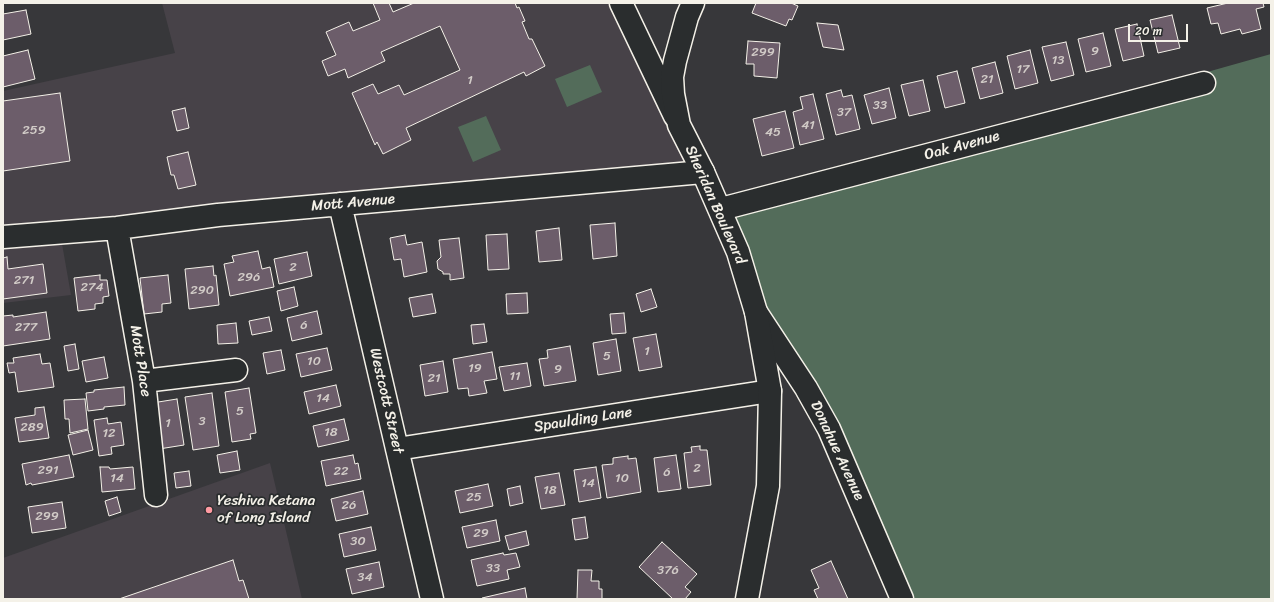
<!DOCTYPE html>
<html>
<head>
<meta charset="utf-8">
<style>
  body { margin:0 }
  #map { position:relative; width:1274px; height:602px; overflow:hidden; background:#37373a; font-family:Sriracha,sans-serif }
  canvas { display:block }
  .frame { position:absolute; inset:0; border:4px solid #f4f1e8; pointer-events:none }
  .scale { position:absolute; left:1128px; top:24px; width:60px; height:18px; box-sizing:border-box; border:2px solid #f4f1e8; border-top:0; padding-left:5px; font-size:12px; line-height:14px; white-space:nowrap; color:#f4f1e8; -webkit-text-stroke:3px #2a2d2e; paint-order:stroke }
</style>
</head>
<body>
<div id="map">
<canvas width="1274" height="602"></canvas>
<div class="frame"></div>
<div class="scale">20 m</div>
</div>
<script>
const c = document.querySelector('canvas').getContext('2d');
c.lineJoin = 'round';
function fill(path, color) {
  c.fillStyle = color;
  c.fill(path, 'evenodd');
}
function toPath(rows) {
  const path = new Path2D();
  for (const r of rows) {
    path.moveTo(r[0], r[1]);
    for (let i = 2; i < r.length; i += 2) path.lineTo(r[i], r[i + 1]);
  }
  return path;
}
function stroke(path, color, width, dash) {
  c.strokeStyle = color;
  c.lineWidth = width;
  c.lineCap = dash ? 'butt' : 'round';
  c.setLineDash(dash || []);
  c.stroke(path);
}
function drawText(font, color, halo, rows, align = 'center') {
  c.font = font + ' Sriracha,sans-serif';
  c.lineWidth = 3.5;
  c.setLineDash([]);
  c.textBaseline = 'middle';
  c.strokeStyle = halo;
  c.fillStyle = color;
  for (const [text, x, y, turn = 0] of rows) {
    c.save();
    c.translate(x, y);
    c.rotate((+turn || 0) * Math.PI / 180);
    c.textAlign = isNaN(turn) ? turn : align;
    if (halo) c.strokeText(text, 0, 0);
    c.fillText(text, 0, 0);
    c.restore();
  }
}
fill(toPath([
  [162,3,619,3,703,172,3,234,3,91,175,53],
  [61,238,71,295,3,303,3,242],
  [270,463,302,599,3,599,3,558]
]), '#474248');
fill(toPath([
  [1271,54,1271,599,901,599,816,405,756,312,721,209],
  [590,65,602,92,567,107,555,79],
  [486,116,501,150,473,162,458,127]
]), '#536c5a');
const building = toPath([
  [373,3,389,3,393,12,414,3,515,3,517,8,519,7,525,21,522,22,529,39,532,39,545,66,526,76,524,72,406,128,411,140,383,154,377,142,375,145,352,93,373,84,378,94,399,85,404,95,460,70,440,26,381,52,385,61,348,78,345,69,328,76,322,61,336,55,326,32,349,22,353,31,380,20,373,3],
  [756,3,791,3,798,6,792,20,789,19,786,26,752,13,756,3],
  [1228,3,1263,3,1264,7,1256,9,1261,29,1242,34,1240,29,1221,34,1218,23,1211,24,1207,8,1228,3],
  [26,10,31,34,3,40,3,14,26,10],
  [1172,15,1180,48,1158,53,1150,20,1172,15],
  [817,23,838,25,844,50,823,47,817,23],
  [1137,24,1144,56,1123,61,1115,29,1137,24],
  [1103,33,1111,66,1086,72,1078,39,1103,33],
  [748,41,780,43,777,78,754,76,754,64,746,64,748,41],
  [1066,42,1074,75,1051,81,1042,47,1066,42],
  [28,50,35,79,3,87,3,56,28,50],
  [1030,50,1038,83,1015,89,1007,56,1030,50],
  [995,62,1003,93,980,99,972,68,995,62],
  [957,71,965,103,945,108,937,76,957,71],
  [923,80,930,111,909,116,901,85,923,80],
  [889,88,896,118,872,124,864,95,889,88],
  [841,90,843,97,852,95,860,129,836,135,826,94,841,90],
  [60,93,70,161,3,171,3,101,60,93],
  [813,94,824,139,800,145,793,112,803,109,800,97,813,94],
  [185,108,189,128,177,131,172,111,185,108],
  [785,111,794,148,762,156,753,119,785,111],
  [188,152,196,185,178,189,174,175,171,175,167,157,188,152],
  [615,223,617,256,593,259,590,225,615,223],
  [559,228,562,260,539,262,536,231,559,228],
  [507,234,509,269,488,270,486,235,507,234],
  [405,235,407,245,422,242,427,272,404,277,401,259,394,260,390,238,405,235],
  [459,238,464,278,450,280,450,274,443,274,443,272,438,269,437,261,441,257,439,240,459,238],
  [258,251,262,269,270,267,274,287,230,296,224,264,234,262,232,256,258,251],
  [307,252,312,276,279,284,274,259,307,252],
  [7,257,8,269,43,264,47,293,3,299,3,258,7,257],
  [213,266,214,276,216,275,219,305,189,309,185,269,213,266],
  [100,275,100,280,107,280,109,296,103,297,103,303,95,304,95,309,78,311,74,278,100,275],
  [168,275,171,303,162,304,162,312,144,314,140,278,168,275],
  [294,287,298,306,281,311,277,291,294,287],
  [651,289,657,307,641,312,636,294,651,289],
  [527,293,528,313,507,314,506,294,527,293],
  [432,294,436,313,413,317,409,298,432,294],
  [317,311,322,334,292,341,287,318,317,311],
  [46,312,50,339,3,346,3,316,13,315,13,317,46,312],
  [624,313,626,333,612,334,610,314,624,313],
  [269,317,272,331,252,335,249,321,269,317],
  [236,323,238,343,218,344,217,325,236,323],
  [484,324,487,342,473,344,471,325,484,324],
  [656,334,662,367,639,371,633,338,656,334],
  [616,339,621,371,598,375,593,343,616,339],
  [75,344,79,369,68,371,64,346,75,344],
  [570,346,576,381,544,386,539,359,548,358,547,350,570,346],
  [327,348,332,370,301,377,296,354,327,348],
  [281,350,285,370,267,374,263,353,281,350],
  [492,352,497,379,484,381,487,393,469,396,468,388,458,389,453,359,492,352],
  [40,354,42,364,50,363,54,387,18,392,15,372,9,373,7,363,14,363,13,358,40,354],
  [104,357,108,378,86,382,82,361,104,357],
  [443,361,448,392,425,396,420,365,443,361],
  [527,363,531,386,504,391,499,367,527,363],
  [336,385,341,406,309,414,304,392,336,385],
  [124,387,125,405,104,407,104,409,88,411,86,393,94,392,94,390,124,387],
  [249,388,256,433,250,434,251,439,232,442,225,392,249,388],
  [212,393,219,446,193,450,185,397,212,393],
  [85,399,88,429,70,433,69,419,65,419,64,400,85,399],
  [177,399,184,445,159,449,152,403,177,399],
  [44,407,49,438,19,442,15,418,35,415,35,408,44,407],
  [107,418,108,424,121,422,124,445,111,447,112,454,99,456,94,420,107,418],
  [344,419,349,440,318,447,313,426,344,419],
  [88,430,93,450,73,455,68,435,88,430],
  [700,446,700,450,707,450,711,485,688,488,684,453,692,452,691,447,700,446],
  [237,451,240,470,220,473,217,455,237,451],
  [69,455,74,477,32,485,31,483,26,485,22,464,69,455],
  [353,455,355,464,358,463,361,479,326,486,321,461,353,455],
  [676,455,681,489,658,492,654,458,676,455],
  [628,456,628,459,636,458,641,492,607,498,602,465,613,464,613,458,628,456],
  [100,467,109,467,110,469,133,467,135,489,102,492,100,467],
  [596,467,601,498,579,502,574,470,596,467],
  [189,471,191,486,176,488,174,473,189,471],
  [559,473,565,505,541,509,535,477,559,473],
  [488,484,493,506,460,513,455,491,488,484],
  [520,486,523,503,510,506,507,489,520,486],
  [363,491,368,514,336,521,331,499,363,491],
  [117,497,121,512,109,516,105,501,117,497],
  [62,502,66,528,32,533,28,507,62,502],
  [585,517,588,538,575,540,572,519,585,517],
  [496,520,500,541,467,548,462,527,496,520],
  [371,527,376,550,344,557,339,534,371,527],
  [526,531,529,545,509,550,505,536,526,531],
  [662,542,697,574,685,587,691,592,685,599,673,599,639,567,662,542],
  [503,553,504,555,516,553,520,567,507,570,509,579,477,586,471,560,503,553],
  [233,560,239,581,243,580,249,599,119,599,233,560],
  [831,561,848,599,818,599,814,590,819,588,811,570,831,561],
  [379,562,384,587,352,594,346,569,379,562],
  [578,570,592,570,591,581,599,581,599,589,602,589,602,599,577,599,578,570],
  [525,588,527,599,483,599,482,598,525,588]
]);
fill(building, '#6c5d6a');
stroke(building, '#f4f1e8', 1);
const minor = toPath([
  [621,3,675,116],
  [340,204,432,599],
  [721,209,1204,83],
  [117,228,144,381,156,495],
  [3,237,117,228,218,215,703,172],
  [756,312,806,388,829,429,902,599],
  [144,381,236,370],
  [397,449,770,391]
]);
const major = toPath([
  [693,3,687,17,675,61,672,77,673,94,679,125,703,172,738,252,756,312,770,391,768,486,747,599]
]);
stroke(minor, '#f4f1e8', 25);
stroke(major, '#f4f1e8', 25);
stroke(minor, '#2a2d2e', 22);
stroke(major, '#2a2d2e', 22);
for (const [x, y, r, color] of [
  [209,510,4,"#ff9aa2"]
]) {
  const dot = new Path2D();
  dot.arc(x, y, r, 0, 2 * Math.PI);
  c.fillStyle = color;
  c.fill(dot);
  stroke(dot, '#2a2d2e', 1.5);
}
drawText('13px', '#d2ccc8', null, [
  ["9",1095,52],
  ["299",763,53],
  ["13",1058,61],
  ["17",1023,70],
  ["21",987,80],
  ["1",470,81],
  ["33",880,106],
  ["37",844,113],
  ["41",808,126],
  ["259",34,131],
  ["45",773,133],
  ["2",293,268],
  ["296",249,278],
  ["271",24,281],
  ["274",92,288],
  ["290",202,291],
  ["6",304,326],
  ["277",26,328],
  ["1",647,352],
  ["5",607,357],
  ["10",314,362],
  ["19",475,369],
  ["9",558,370],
  ["11",515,377],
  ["21",434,379],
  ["14",323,399],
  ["5",240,412],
  ["3",202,422],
  ["1",168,424],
  ["289",32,428],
  ["18",331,433],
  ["12",109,434],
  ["2",697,469],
  ["291",48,471],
  ["22",341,472],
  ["6",667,473],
  ["14",117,479],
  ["10",622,479],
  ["14",588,484],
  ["18",550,491],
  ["25",474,498],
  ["26",349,506],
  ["299",47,517],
  ["29",481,534],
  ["30",358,542],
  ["33",493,569],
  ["376",668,571],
  ["34",365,578]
]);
drawText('15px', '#f4f1e8', '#2a2d2e', [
  ["Oak Avenue",962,146,-15],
  ["Mott Avenue",353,203,-5],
  ["Sheridan Boulevard",715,205,66],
  ["Mott Place",140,361,81],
  ["Westcott Street",386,401,77],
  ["Spaulding Lane",583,420,-9],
  ["Donahue Avenue",837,451,65]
]);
drawText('15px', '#f4f1e8', '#2a2d2e', [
  ["Yeshiva Ketana",217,501],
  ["of Long Island",217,518]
], 'left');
</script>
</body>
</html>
